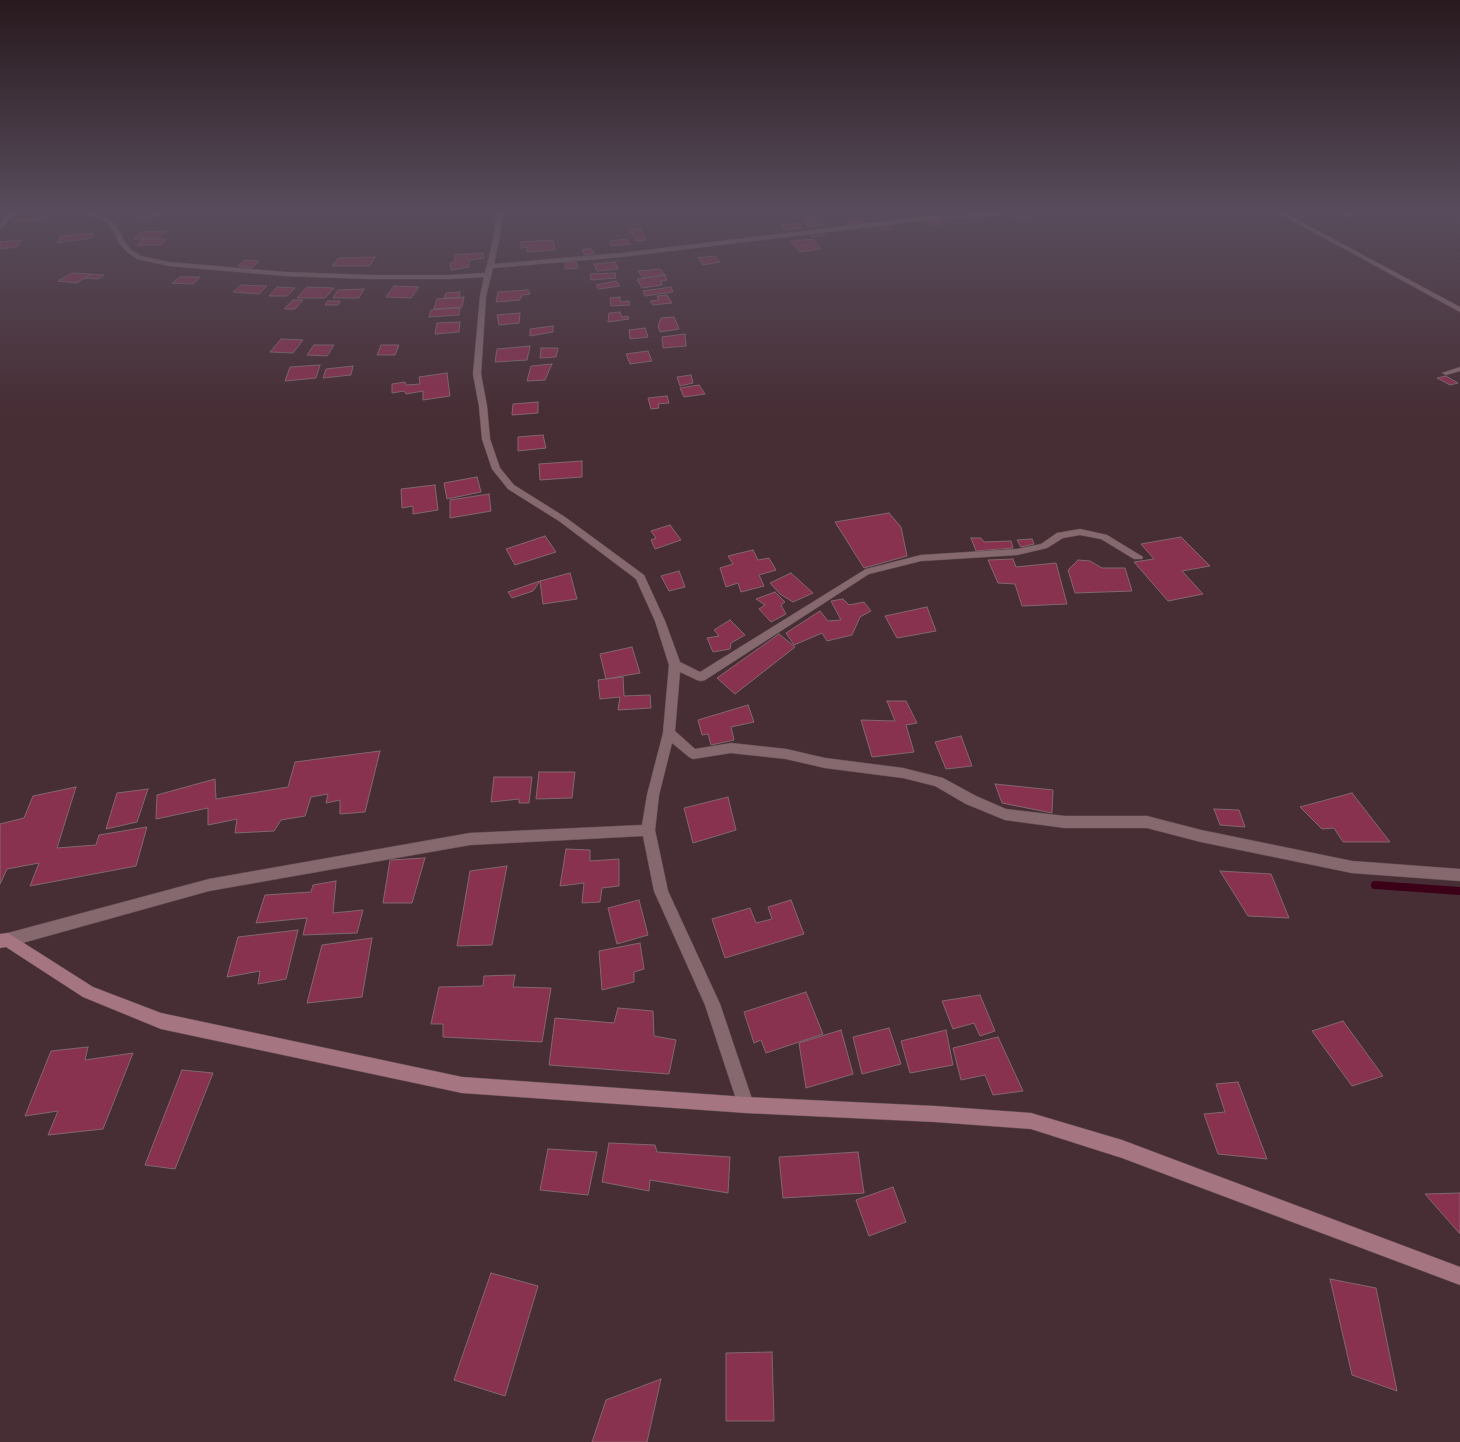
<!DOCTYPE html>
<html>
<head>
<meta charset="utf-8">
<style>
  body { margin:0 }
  canvas { display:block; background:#472e35 }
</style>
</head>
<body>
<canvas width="1460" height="1442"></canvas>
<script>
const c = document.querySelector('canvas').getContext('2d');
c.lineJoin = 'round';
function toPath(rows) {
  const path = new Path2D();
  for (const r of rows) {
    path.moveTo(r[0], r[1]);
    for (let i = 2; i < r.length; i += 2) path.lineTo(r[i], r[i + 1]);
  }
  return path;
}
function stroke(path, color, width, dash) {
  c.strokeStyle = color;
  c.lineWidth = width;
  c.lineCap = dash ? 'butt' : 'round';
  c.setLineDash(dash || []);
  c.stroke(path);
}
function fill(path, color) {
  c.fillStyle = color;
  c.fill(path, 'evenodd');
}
stroke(toPath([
  [1375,885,1460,891]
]), '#3b0017', 8);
const building = toPath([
  [28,211,51,211,36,221,12,221,28,211],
  [131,211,166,211,162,215,138,218,143,213,129,214,131,211],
  [1335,211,1350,211,1359,215,1346,216,1335,211],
  [1024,213,1030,217,1018,219,1013,215,1024,213],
  [808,214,812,218,799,219,796,216,808,214],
  [819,220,824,225,807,226,803,221,819,220],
  [860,220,864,224,850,225,847,221,860,220],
  [938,220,941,224,930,225,926,221,938,220],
  [799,223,803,228,784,230,781,225,799,223],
  [889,225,892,229,882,230,879,226,889,225],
  [640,229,646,240,636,241,630,230,640,229],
  [167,231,159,238,133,239,141,232,167,231],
  [822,232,825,235,812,237,809,233,822,232],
  [93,233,92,238,57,243,61,236,93,233],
  [143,239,167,239,161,245,137,245,143,239],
  [627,239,630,244,611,246,610,241,627,239],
  [814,239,821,249,799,252,791,241,814,239],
  [22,240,16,247,0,249,0,242,22,240],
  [553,240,555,250,527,252,527,247,521,248,521,242,553,240],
  [590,248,595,253,585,255,582,250,590,248],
  [483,253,484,258,469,260,469,267,451,270,450,263,455,262,454,255,483,253],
  [715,256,720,262,703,265,698,258,715,256],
  [375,257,370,266,332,266,338,258,375,257],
  [245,260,259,261,252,268,238,266,245,260],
  [565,262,576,262,578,268,565,269,565,262],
  [615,262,618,269,597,271,594,264,615,262],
  [660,269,665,275,643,278,638,271,660,269],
  [72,273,91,274,77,283,58,281,72,273],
  [615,273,616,278,591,280,590,274,615,273],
  [91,274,104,275,98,279,85,278,91,274],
  [665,275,667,280,661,281,662,285,642,288,637,279,665,275],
  [180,277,200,277,193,284,172,283,180,277],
  [616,281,620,286,599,289,596,285,616,281],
  [241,285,267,286,259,294,233,292,241,285],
  [394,286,419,287,411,298,386,297,394,286],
  [277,287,295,288,287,296,269,296,277,287],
  [307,287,334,288,325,298,297,298,307,287],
  [671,287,673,292,645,296,643,291,671,287],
  [364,289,359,298,333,298,338,290,364,289],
  [528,290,530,294,522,295,520,300,496,302,498,292,528,290],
  [460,292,459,298,444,298,446,293,460,292],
  [667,295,672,303,653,305,650,301,659,300,657,296,667,295],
  [464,297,462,307,434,309,437,299,464,297],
  [620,297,620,302,629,301,630,305,611,306,610,298,620,297],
  [293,300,303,300,295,309,284,309,293,300],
  [328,301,340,301,338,305,325,305,328,301],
  [460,308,459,315,429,317,431,310,460,308],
  [620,312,622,317,628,316,629,319,608,322,609,313,620,312],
  [520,313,519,323,499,325,497,315,520,313],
  [674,317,679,329,660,332,658,326,661,318,674,317],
  [460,322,459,332,435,334,437,323,460,322],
  [553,326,553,332,530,336,530,329,553,326],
  [645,328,648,337,630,339,629,330,645,328],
  [685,334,686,346,663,348,662,337,685,334],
  [281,339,303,340,293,353,270,352,281,339],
  [314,345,334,345,327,356,307,355,314,345],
  [381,345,399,345,395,355,377,355,381,345],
  [530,346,527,360,495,362,497,349,530,346],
  [541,348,558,348,556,357,540,358,541,348],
  [648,351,652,361,630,364,626,354,648,351],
  [552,364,545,380,527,381,531,366,552,364],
  [320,365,316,378,285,381,290,367,320,365],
  [353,366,351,375,323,378,326,369,353,366],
  [447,373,450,396,423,400,423,391,406,394,404,391,392,393,392,384,405,382,406,385,420,384,419,377,447,373],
  [691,375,693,383,680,386,677,377,691,375],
  [1446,376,1458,383,1450,385,1437,378,1446,376],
  [699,385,705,394,684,397,680,388,699,385],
  [667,396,669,403,658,404,659,408,651,409,648,398,667,396],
  [538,402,538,413,512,415,513,404,538,402],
  [543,435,546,448,518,451,518,437,543,435],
  [582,461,582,477,540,480,539,464,582,461],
  [477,477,481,492,447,499,444,483,477,477],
  [435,485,438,510,413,514,413,506,402,508,401,489,435,485],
  [489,494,491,511,450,518,450,500,489,494],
  [889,513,901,527,907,556,864,568,835,522,889,513],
  [670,525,681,540,655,549,651,540,656,538,651,531,670,525],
  [545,536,556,552,515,565,506,549,545,536],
  [1181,537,1210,566,1182,571,1203,594,1168,601,1134,562,1154,559,1141,544,1181,537],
  [971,538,981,538,984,542,1011,541,1013,548,976,551,971,538],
  [1032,539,1034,544,1021,547,1017,540,1032,539],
  [753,550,758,560,769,558,776,570,759,575,764,586,741,592,738,583,726,587,720,568,733,564,728,556,753,550],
  [1013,559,1016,567,1056,563,1067,604,1022,606,1015,584,998,583,988,560,1013,559],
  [1078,560,1090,561,1102,568,1125,568,1132,591,1075,593,1068,570,1078,560],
  [679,571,685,587,669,591,661,576,679,571],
  [570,573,577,599,543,604,540,581,570,573],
  [791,573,813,593,793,602,780,594,770,583,791,573],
  [540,581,533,591,512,598,508,592,540,581],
  [775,592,785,602,781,605,786,614,771,622,759,609,765,605,756,599,775,592],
  [843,599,849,605,864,602,871,611,860,617,852,635,827,641,822,633,794,645,786,633,820,611,828,621,841,620,831,601,843,599],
  [927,607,936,631,897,638,885,616,927,607],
  [730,620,745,635,731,643,730,649,713,652,707,638,719,636,714,630,730,620],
  [779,634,795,647,735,694,717,678,779,634],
  [632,647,640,673,606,679,600,654,632,647],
  [623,677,624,696,650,695,651,708,618,710,620,697,600,699,598,680,623,677],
  [887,701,906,701,917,723,906,725,914,752,872,757,861,720,895,721,887,701],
  [748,705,754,722,731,727,734,740,711,745,708,734,702,735,698,720,748,705],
  [961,736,972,766,946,769,935,742,961,736],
  [380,751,365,812,340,814,340,800,326,803,328,794,311,797,305,816,281,820,274,831,235,833,237,819,208,825,208,808,156,819,157,795,215,779,216,799,288,787,295,762,380,751],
  [539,772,575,772,572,798,536,799,539,772],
  [494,777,532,777,529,803,519,803,519,799,491,802,494,777],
  [995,784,1053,790,1052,813,1002,803,995,784],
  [76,787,57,848,96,845,99,835,147,827,136,866,30,886,39,863,7,869,0,884,0,824,24,818,33,796,76,787],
  [148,789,137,822,106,829,117,793,148,789],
  [1352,793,1390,842,1343,842,1334,828,1322,829,1300,807,1352,793],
  [728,797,736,830,693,843,684,808,728,797],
  [1214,809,1239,810,1245,827,1220,825,1214,809],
  [566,849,590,850,590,861,619,859,619,886,602,888,600,902,582,903,584,883,560,886,566,849],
  [425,858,412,903,383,903,390,860,425,858],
  [507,866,492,945,457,946,470,871,507,866],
  [1220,871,1271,874,1289,918,1248,916,1220,871],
  [336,881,333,913,363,910,357,933,303,935,307,918,256,923,265,895,311,892,313,885,336,881],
  [639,900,648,935,617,944,608,908,639,900],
  [791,900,804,934,725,958,712,919,750,908,756,923,772,919,768,907,791,900],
  [298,930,286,979,258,984,260,971,227,977,238,937,298,930],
  [372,938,362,997,307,1003,322,945,372,938],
  [640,943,644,969,634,972,634,982,602,990,599,951,640,943],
  [515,975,513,987,551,988,542,1042,443,1037,443,1024,431,1024,439,987,483,986,484,976,515,975],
  [806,992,823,1034,766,1053,761,1040,754,1043,744,1012,806,992],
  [980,995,995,1031,980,1036,974,1023,953,1029,942,1001,980,995],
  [618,1008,653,1011,654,1036,676,1040,669,1074,549,1065,555,1018,614,1023,618,1008],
  [1343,1021,1383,1076,1352,1086,1312,1031,1343,1021],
  [889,1028,901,1064,862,1074,853,1037,889,1028],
  [841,1030,853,1074,806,1088,799,1043,841,1030],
  [946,1030,953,1065,910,1073,901,1041,946,1030],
  [998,1037,1023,1091,993,1095,985,1075,961,1080,953,1048,998,1037],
  [88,1047,85,1060,133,1053,103,1129,48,1135,58,1111,25,1116,51,1051,88,1047],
  [182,1070,213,1073,175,1169,145,1165,182,1070],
  [1238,1082,1267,1159,1218,1154,1204,1114,1225,1112,1216,1084,1238,1082],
  [609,1143,655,1145,657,1152,730,1157,728,1193,650,1180,649,1191,602,1182,609,1143],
  [548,1149,597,1152,588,1195,540,1190,548,1149],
  [858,1152,864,1193,783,1198,779,1157,858,1152],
  [893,1187,906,1222,869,1236,856,1200,893,1187],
  [1460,1193,1460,1234,1425,1194,1460,1193],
  [491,1273,538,1286,505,1396,454,1380,491,1273],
  [1330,1279,1376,1288,1397,1391,1352,1375,1330,1279],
  [772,1352,774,1421,726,1421,726,1353,772,1352],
  [661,1379,647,1442,592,1442,606,1400,661,1379]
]);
fill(building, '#88324f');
stroke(building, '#82666d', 1);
const street = toPath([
  [12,211,18,211,0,229,0,223,12,211],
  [80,211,87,211,111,220,120,232,124,241,131,250,141,256,169,262,285,272,372,275,449,275,485,273,493,240,497,211,503,211,499,240,494,264,621,253,928,216,1028,211,1025,213,928,220,621,257,493,268,486,296,481,374,487,406,490,439,500,468,514,485,565,517,644,575,665,621,680,662,700,672,866,569,921,555,1017,549,1041,544,1057,533,1080,529,1107,535,1143,557,1142,559,1134,559,1101,539,1080,535,1063,538,1047,548,1017,555,921,561,869,574,705,680,701,681,697,680,680,672,675,731,695,749,731,743,786,749,825,758,903,768,943,778,976,796,1006,809,1065,816,1147,816,1201,830,1352,861,1460,869,1460,881,1352,873,1201,842,1147,828,1065,828,1005,820,966,804,935,786,903,778,825,768,786,759,731,753,693,759,689,757,672,743,659,795,655,830,668,891,720,1004,754,1105,752,1111,746,1113,740,1111,738,1105,705,1005,654,891,643,836,470,845,209,891,8,947,3,945,1,940,3,935,8,933,209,879,470,833,642,825,647,795,663,733,669,665,655,621,636,579,559,521,508,489,492,469,482,439,479,406,473,374,480,296,484,277,449,279,372,279,285,276,169,266,137,259,127,252,119,243,114,232,107,222,80,211],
  [1275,211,1281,211,1460,307,1460,312,1275,211],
  [1460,367,1460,371,1446,375,1442,373,1460,367]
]);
const secondary = toPath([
  [8,933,93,987,161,1013,462,1077,746,1097,935,1106,1031,1113,1122,1140,1460,1267,1460,1285,1122,1158,1031,1129,935,1122,746,1113,462,1093,161,1029,83,997,6,947,0,948,0,934,8,933]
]);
stroke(street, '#634e53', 1);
stroke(secondary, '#634e53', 1);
fill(street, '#85696f');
fill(secondary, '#a67582');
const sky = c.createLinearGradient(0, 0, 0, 412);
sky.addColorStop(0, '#27191d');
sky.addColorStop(0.51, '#584c5c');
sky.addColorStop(1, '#584c5c00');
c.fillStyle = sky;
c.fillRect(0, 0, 1460, 412);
</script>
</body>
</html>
